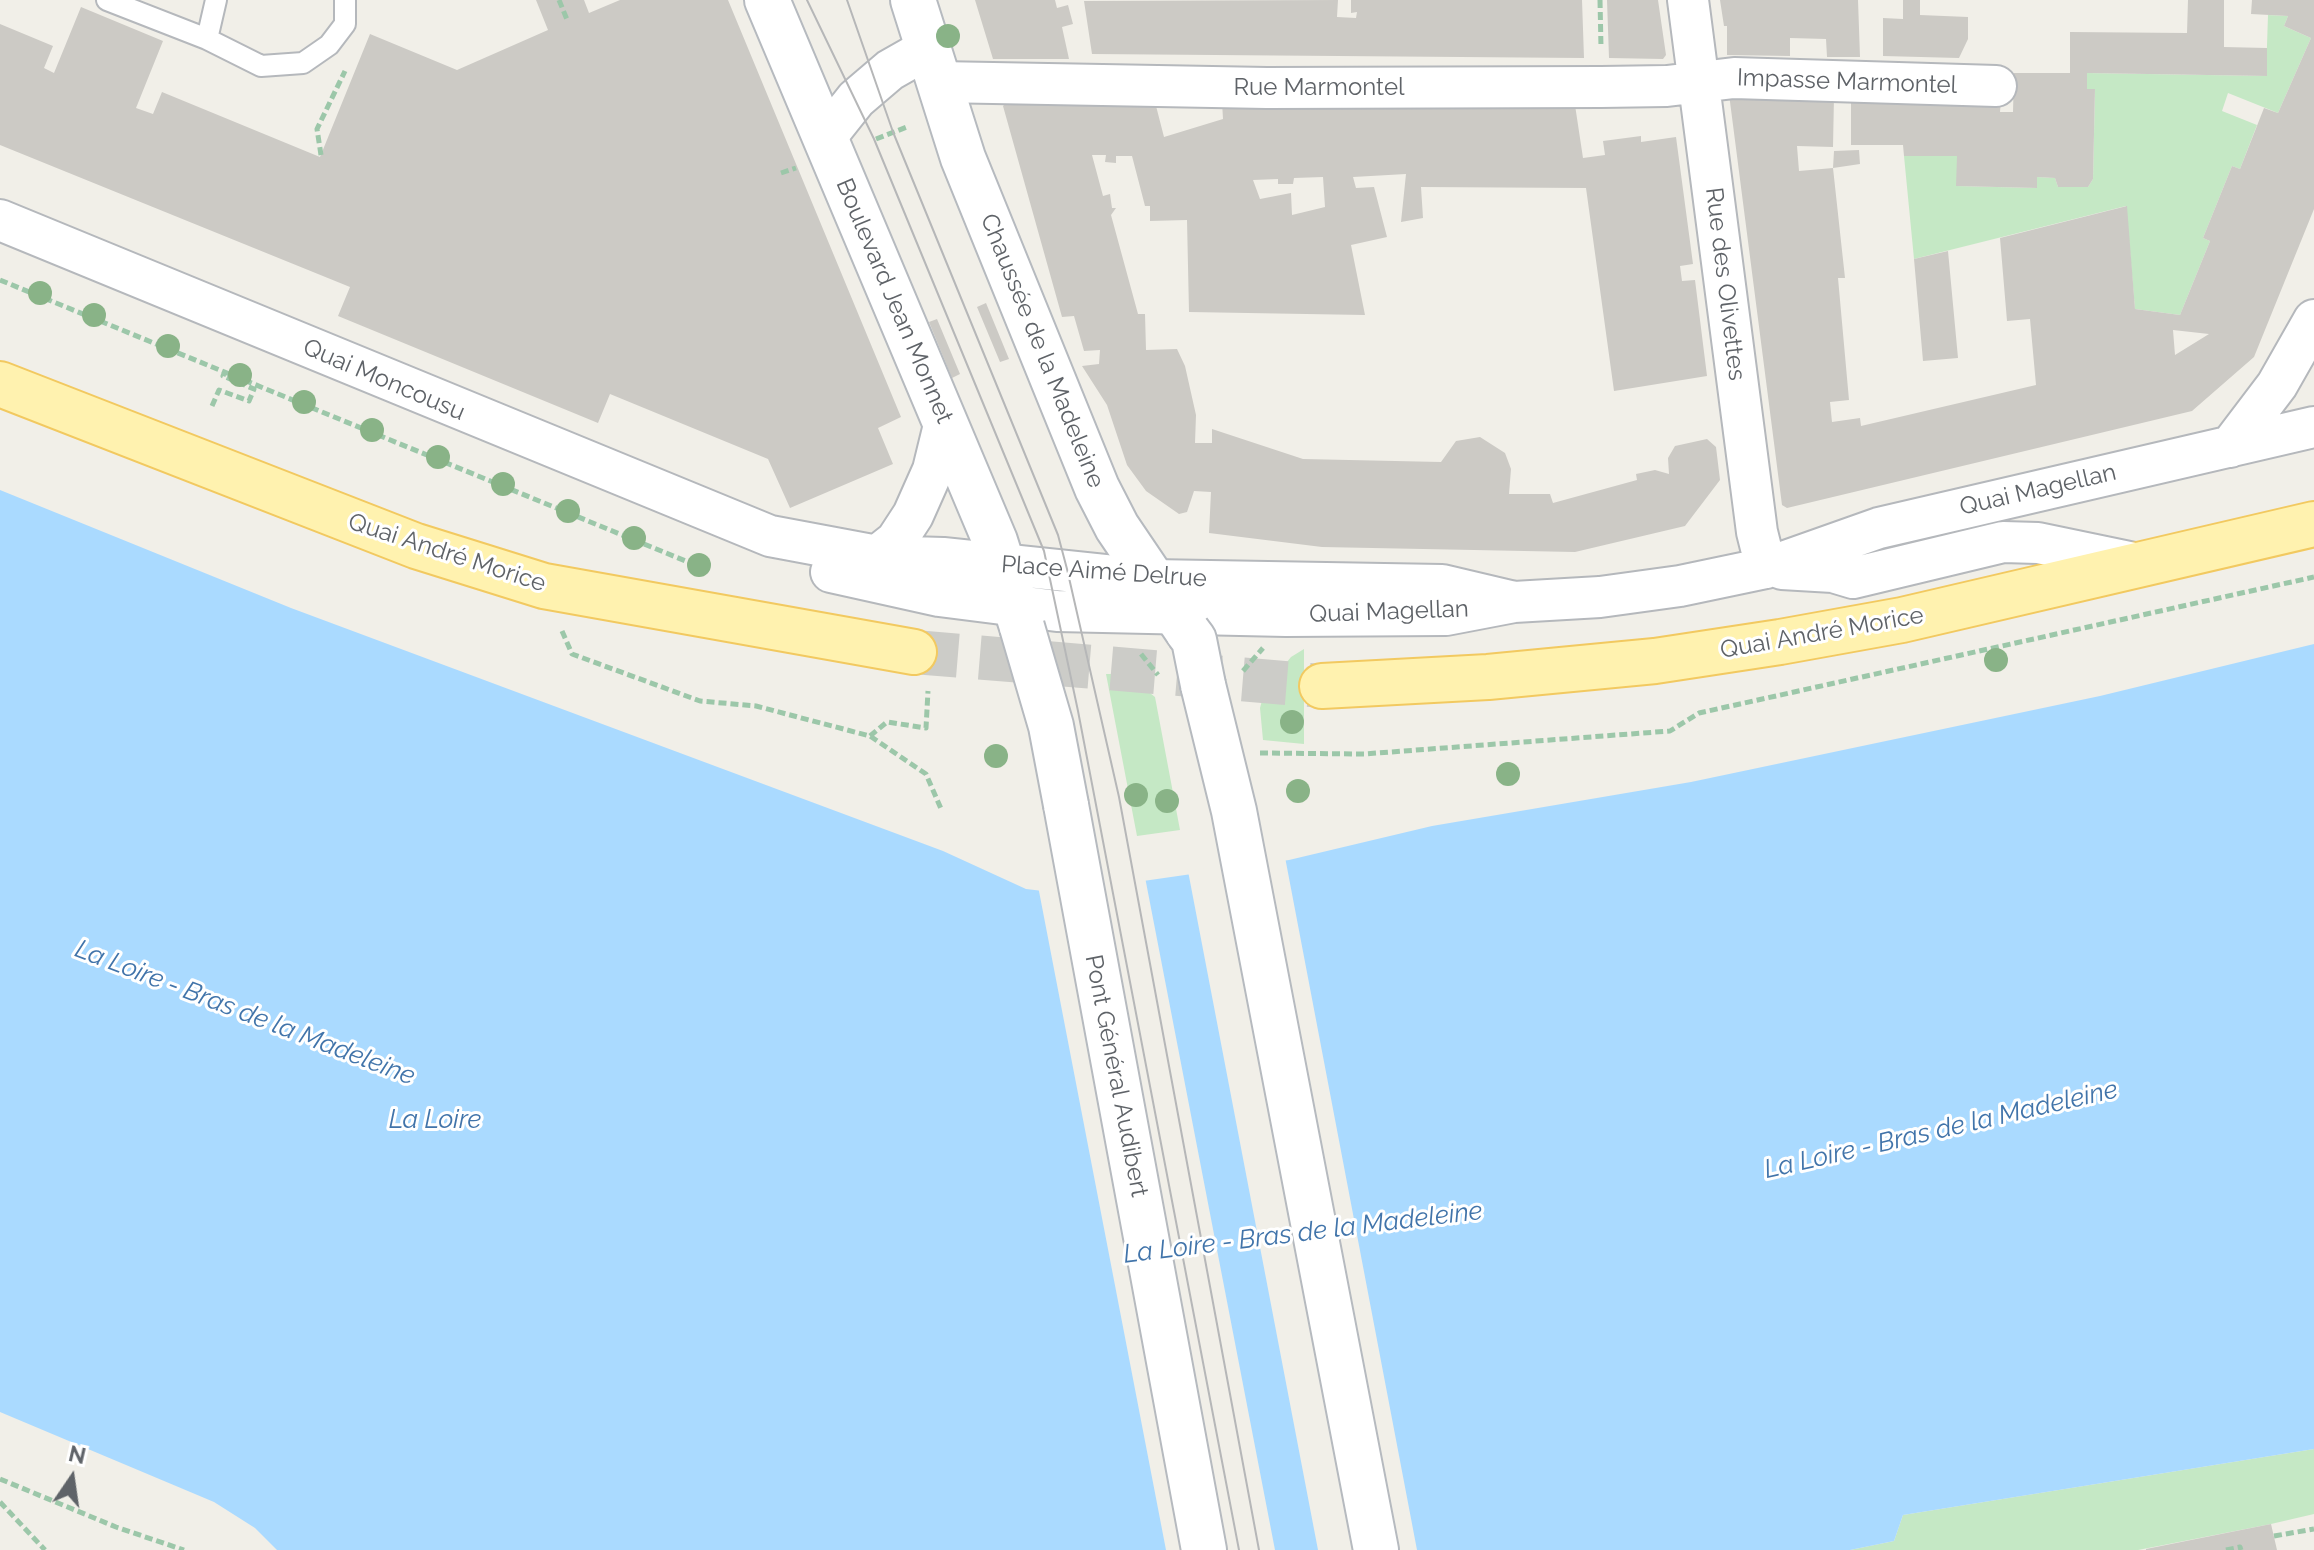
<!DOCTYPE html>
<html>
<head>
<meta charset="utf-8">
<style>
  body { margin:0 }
  #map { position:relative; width:2314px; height:1550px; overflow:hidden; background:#f1efe8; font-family:Raleway,sans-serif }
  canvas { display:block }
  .north { position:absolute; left:32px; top:1438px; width:80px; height:80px; -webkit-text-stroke:6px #fff; paint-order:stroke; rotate:13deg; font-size:22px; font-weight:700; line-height:32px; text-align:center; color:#5f6368 }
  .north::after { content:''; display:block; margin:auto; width:28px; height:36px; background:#5f6368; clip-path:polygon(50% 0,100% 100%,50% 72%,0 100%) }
</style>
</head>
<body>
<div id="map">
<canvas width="2314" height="1550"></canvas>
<div class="north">N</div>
</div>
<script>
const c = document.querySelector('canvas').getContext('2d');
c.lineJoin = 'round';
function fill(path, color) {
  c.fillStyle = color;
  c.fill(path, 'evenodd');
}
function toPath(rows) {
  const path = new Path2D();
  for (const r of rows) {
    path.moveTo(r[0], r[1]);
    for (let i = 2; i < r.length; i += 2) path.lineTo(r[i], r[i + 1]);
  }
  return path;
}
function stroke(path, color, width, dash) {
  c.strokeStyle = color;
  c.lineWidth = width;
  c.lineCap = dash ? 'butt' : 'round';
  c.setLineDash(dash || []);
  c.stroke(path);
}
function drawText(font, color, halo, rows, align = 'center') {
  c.font = font + ' Raleway,sans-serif';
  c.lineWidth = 6;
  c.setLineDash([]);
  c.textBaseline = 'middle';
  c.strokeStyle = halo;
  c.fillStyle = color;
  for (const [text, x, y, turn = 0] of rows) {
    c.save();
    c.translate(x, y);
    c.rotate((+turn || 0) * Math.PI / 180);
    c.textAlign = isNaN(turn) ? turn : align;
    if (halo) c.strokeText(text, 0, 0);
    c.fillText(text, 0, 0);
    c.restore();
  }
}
fill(toPath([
  [2268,15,2288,16,2284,26,2311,38,2278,113,2228,93,2222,111,2257,125,2240,169,2232,166,2203,238,2210,241,2180,315,2135,309,2126,206,1914,259,1904,156,1957,156,1957,186,2036,188,2037,177,2055,178,2058,187,2088,187,2093,179,2095,89,2087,89,2087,73,2266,76],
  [1304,649,1304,744,1263,740,1260,708,1265,689,1291,657],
  [1106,674,1126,674,1155,697,1180,830,1137,836],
  [2314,1449,2314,1514,2271,1524,2138,1550,1850,1550,1894,1541,1903,1515]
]), '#c5e8c5');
fill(toPath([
  [0,490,291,608,943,851,1026,889,1060,893,1289,860,1432,826,1691,782,2100,696,2314,644,2314,1449,1903,1515,1894,1541,1850,1550,277,1550,255,1528,214,1502,0,1412]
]), '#aadaff');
fill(toPath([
  [1285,857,1417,1550,1318,1550,1188,871],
  [1145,877,1275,1550,1166,1550,1038,886,1060,889]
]), '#f1efe8');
fill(toPath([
  [536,0,584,0,589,13,620,0,728,0,901,417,878,428,893,464,790,508,768,459,610,394,598,423,338,316,350,287,0,145,0,24,53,46,44,68,54,73,81,7,163,41,136,108,153,114,162,92,320,157,370,34,457,70,548,30],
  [975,0,1055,0,1057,8,1068,5,1073,24,1062,27,1069,59,993,59],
  [1338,0,1337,17,1356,18,1357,12,1351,13,1351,0,1582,0,1584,58,1092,54,1084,1],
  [1607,0,1658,0,1666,55,1663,59,1609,58],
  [1720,0,1858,0,1860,57,1827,57,1826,39,1790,38,1790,56,1727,55,1727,26,1724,26],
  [1903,0,1920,0,1920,15,1968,17,1968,39,1959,58,1883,56,1883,18,1903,19],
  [2188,0,2224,0,2224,47,2267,48,2267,76,2087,73,2087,89,2095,89,2093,179,2088,187,2058,187,2055,178,2037,177,2037,188,1956,186,1957,156,1904,156,1903,145,1851,145,1851,97,2001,100,2000,112,2013,112,2014,73,2070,73,2070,32,2187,33],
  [2252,0,2314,0,2314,209,2254,357,2192,411,1787,508,1782,505,1729,94,1834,96,1833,147,1797,146,1799,171,1833,168,1845,278,1838,278,1849,400,1830,402,1832,422,1860,418,1861,426,2036,385,2030,319,2007,321,2000,238,2127,206,2135,309,2180,315,2210,241,2203,238,2232,166,2240,169,2264,108,2278,113,2311,38,2284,26,2288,16,2251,14],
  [2173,330,2209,334,2175,355],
  [1009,99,1155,102,1164,137,1223,119,1222,102,1575,105,1583,158,1605,155,1603,141,1641,136,1641,142,1676,137,1693,264,1680,266,1682,281,1695,280,1707,376,1614,391,1586,188,1421,187,1423,218,1401,222,1406,174,1353,177,1356,188,1374,187,1387,237,1351,245,1365,315,1189,312,1187,220,1150,221,1150,206,1145,206,1132,156,1116,156,1116,163,1105,162,1106,155,1092,155,1103,196,1110,194,1112,208,1116,208,1111,215,1138,314,1145,314,1146,350,1177,349,1185,366,1196,415,1195,443,1212,443,1212,429,1303,459,1441,462,1456,441,1480,437,1505,453,1511,469,1509,494,1550,494,1553,503,1637,480,1636,474,1655,470,1669,474,1668,458,1675,446,1707,439,1716,447,1720,480,1685,526,1575,552,1322,547,1209,533,1211,492,1194,491,1187,512,1179,514,1146,491,1127,465,1107,405,1082,366,1099,364,1100,350,1084,351,1074,316,1062,317,1003,106],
  [1323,177,1325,207,1292,215,1291,193,1260,199,1253,180,1278,179,1278,184,1293,184,1294,178],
  [1859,150,1860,164,1833,168,1834,151],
  [1948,251,1958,358,1923,361,1914,259],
  [986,303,1009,359,1000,362,977,307],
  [937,319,960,374,952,378,929,322],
  [2271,1524,2277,1550,2146,1550,2146,1549]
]), '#cccac5');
stroke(toPath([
  [914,652,1322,686]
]), '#ccccc8', 44, [44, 22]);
const lane = toPath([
  [107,0,207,39,216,0],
  [207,39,261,66,303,63,329,45,345,24,345,0]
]);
const street = toPath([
  [1688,0,1757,532,1766,568],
  [938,82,1267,88,1601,87,1667,86,1734,78,1996,86],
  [825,138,856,99,890,70,927,49],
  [0,220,770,536,877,556,943,558,1152,580,1442,585,1514,602],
  [2230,447,2277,385,2314,320],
  [877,556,896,541,913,515,933,470,945,421],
  [1782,569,1833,572,1853,578,2003,542,2038,543,2139,564],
  [831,572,939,596,1057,611,1286,616,1446,615,1514,602,1600,597,1680,586,1766,568,1879,528,2314,427]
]);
const secondary = toPath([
  [767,0,995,541,1022,627],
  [913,0,963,158,1097,488,1117,527,1188,632],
  [1203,685,1234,811,1376,1550],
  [1066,805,1204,1550]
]);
const primary = toPath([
  [0,384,416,546,544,586,914,652],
  [1322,686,1488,677,1655,661,1780,642,1902,620,2314,524]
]);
stroke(lane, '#b5b8bc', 24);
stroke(street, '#b5b8bc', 44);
stroke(secondary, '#b6babf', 48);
stroke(primary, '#f2c960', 48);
stroke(toPath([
  [559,0,568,22],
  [1600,0,1601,47],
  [876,139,907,127],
  [321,155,317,129,345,71],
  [781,173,796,168],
  [0,280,710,571],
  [212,406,219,390,249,401,254,389,223,376,225,371],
  [562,631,572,654,700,701,756,706,870,736,926,774,942,811],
  [870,736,887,722,926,728,928,691],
  [1260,753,1364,754,1670,731,1699,713,2314,577],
  [0,1479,116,1527,184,1550],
  [0,1502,45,1550],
  [2274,1536,2314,1529],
  [2226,1550,2240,1547,2241,1550]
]), '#9cc7a9', 5, [8, 4]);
stroke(lane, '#fff', 20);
stroke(street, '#fff', 40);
stroke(secondary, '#fff', 44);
stroke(primary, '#fff2af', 44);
stroke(toPath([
  [807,0,874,139,1044,551,1078,711,1239,1550],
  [847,0,893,132,1058,535,1067,569,1119,797,1259,1550]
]), '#b6b7b8', 2);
const secondaryBridge = toPath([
  [1022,627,1051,726,1066,805],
  [1188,632,1194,640,1203,685]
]);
stroke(secondaryBridge, '#b6babf', 48, []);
stroke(toPath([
  [1141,654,1158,675],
  [1243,671,1263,648]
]), '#9cc7a9', 5, [8, 4]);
stroke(secondaryBridge, '#fff', 44);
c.fillStyle = '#89b387';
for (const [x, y] of [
  [948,36],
  [40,293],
  [94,315],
  [168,346],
  [240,375],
  [304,402],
  [372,430],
  [438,457],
  [503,484],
  [568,511],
  [634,538],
  [699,565],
  [1996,660],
  [1292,722],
  [996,756],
  [1508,774],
  [1298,791],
  [1136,795],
  [1167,801]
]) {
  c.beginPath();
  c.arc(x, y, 12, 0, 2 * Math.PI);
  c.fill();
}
drawText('24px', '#5f6368', '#fff', [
  ["Impasse Marmontel",1847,82,2],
  ["Rue Marmontel",1319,88],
  ["Rue des Olivettes",1725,284,83],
  ["Boulevard Jean Monnet",894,301,67],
  ["Chaussée de la Madeleine",1042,351,68],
  ["Quai Moncousu",384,380,23],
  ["Quai Magellan",2038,490,-13],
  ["Quai André Morice",447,553,18],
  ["Place Aimé Delrue",1104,572,4],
  ["Quai Magellan",1389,612,-2],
  ["Quai André Morice",1822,633,-10],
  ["Pont Général Audibert",1116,1076,79]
]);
drawText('italic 26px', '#4174aa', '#fff', [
  ["La Loire - Bras de la Madeleine",245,1013,21],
  ["La Loire",435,1120],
  ["La Loire - Bras de la Madeleine",1941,1130,-13],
  ["La Loire - Bras de la Madeleine",1303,1233,-7]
]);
</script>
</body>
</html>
